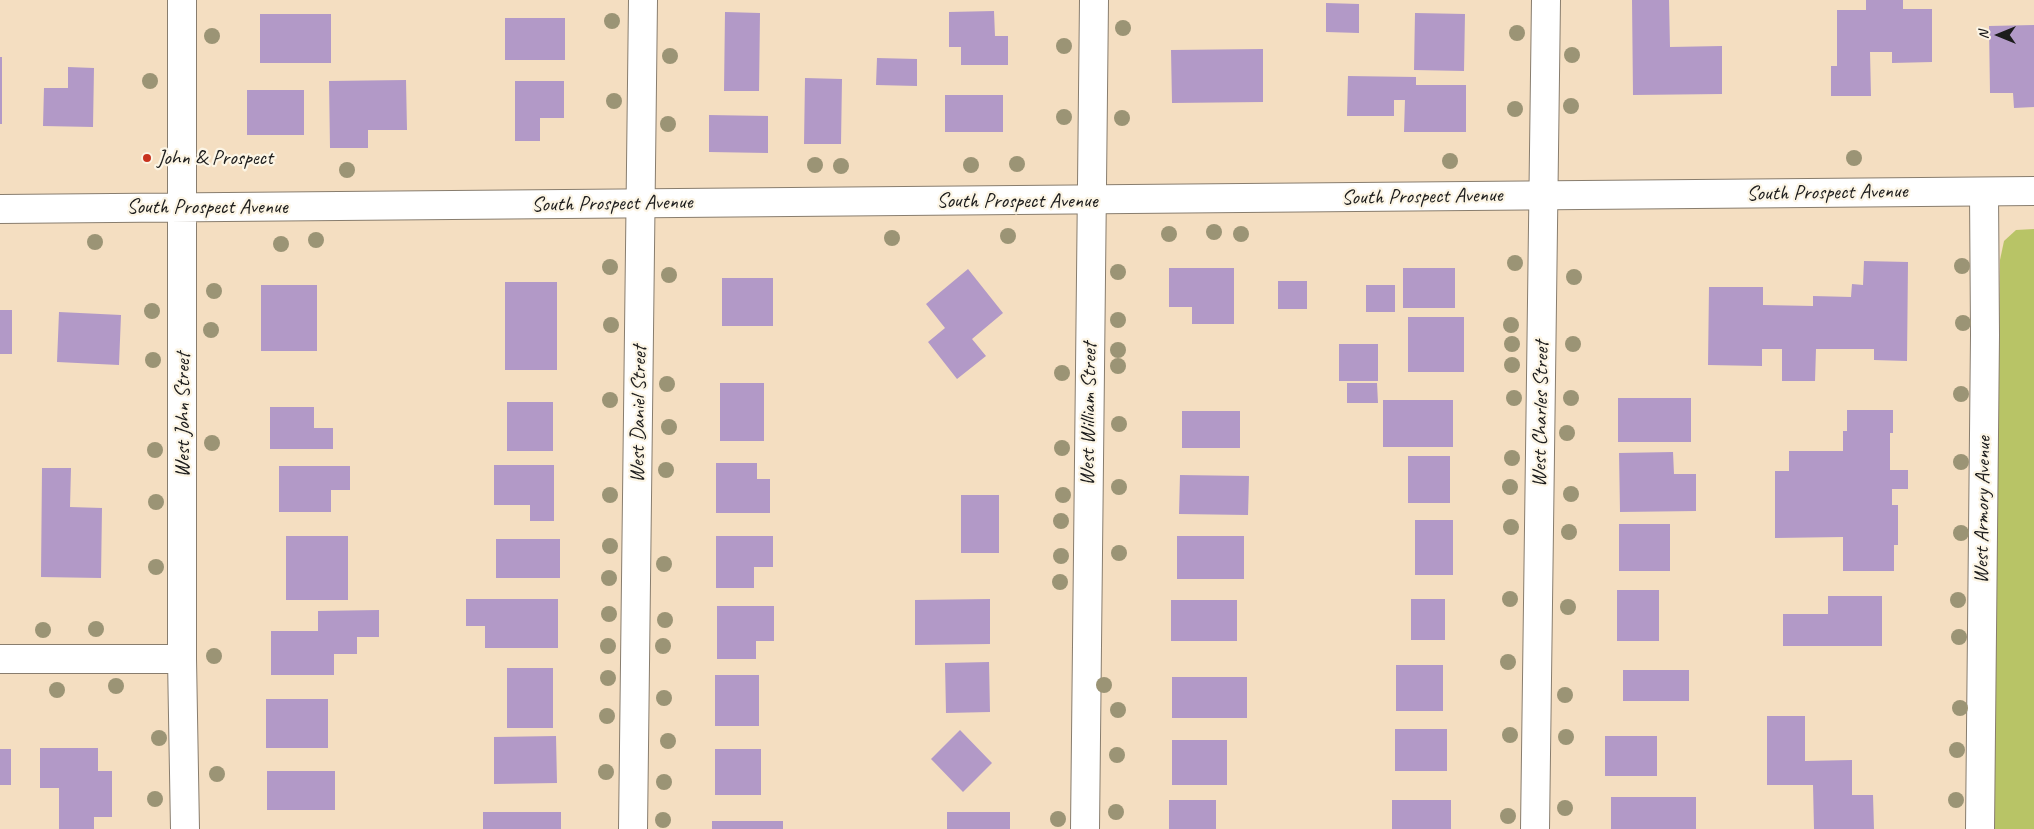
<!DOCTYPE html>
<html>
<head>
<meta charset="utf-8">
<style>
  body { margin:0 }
  #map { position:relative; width:2034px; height:829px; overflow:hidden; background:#f4dec1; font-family:Caveat,sans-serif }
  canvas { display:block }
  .north { position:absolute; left:1974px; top:10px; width:50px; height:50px; -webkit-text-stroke:4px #fcf5e5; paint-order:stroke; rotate:270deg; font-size:14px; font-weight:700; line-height:20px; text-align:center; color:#1c1c1c }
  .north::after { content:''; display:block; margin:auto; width:18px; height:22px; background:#1c1c1c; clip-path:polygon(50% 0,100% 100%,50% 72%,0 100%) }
</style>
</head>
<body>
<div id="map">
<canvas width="2034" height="829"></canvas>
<div class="north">N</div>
</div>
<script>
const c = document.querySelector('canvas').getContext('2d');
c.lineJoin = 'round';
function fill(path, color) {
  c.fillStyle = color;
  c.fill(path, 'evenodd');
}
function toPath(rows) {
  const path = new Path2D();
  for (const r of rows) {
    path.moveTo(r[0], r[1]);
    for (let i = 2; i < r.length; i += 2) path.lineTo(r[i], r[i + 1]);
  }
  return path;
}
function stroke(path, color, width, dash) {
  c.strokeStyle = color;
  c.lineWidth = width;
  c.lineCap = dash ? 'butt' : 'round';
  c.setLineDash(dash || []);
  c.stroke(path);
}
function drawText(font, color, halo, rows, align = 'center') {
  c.font = font + ' Caveat,sans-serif';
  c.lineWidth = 4.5;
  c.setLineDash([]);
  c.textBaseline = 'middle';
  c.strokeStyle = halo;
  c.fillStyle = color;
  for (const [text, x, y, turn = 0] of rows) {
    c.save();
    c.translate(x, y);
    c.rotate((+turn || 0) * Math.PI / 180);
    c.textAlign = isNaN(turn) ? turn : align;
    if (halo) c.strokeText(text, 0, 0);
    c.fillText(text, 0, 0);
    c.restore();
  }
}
fill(toPath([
  [2034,229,2034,829,1994,829,2000,260,2004,241,2016,230]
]), '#b8c466');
fill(toPath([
  [1632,0,1669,0,1670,47,1722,46,1722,94,1633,95],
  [1866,0,1903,0,1903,9,1932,9,1932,62,1892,63,1892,52,1870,52,1871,96,1831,96,1831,66,1837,66,1837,10,1866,10],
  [1326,3,1359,4,1359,33,1326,32],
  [994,11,995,36,1008,36,1008,65,961,65,961,47,949,47,949,12],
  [725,12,760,13,759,91,724,91],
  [1415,13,1465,14,1464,71,1414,70],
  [260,14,331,14,331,63,260,63],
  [505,18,565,18,565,60,505,60],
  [2034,25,2034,107,2014,108,2013,93,1990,93,1989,26],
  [1263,49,1263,102,1172,103,1171,50],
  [0,57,2,57,2,124,0,124],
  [877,58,917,59,917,86,876,85],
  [68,67,94,68,93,127,43,126,44,88,68,88],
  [1348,76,1416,77,1416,85,1466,85,1466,132,1404,132,1405,100,1394,100,1394,116,1347,116],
  [805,78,842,79,841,144,804,144],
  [406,80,407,130,368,130,368,148,330,148,329,81],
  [515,81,564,81,564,118,540,118,540,141,515,141],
  [247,90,304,90,304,135,247,135],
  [945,95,1003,95,1003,132,945,132],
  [709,115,768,116,768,153,709,152],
  [1864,261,1908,262,1907,361,1874,360,1874,349,1816,349,1815,381,1782,381,1782,349,1762,349,1762,366,1708,365,1709,287,1763,287,1763,305,1813,306,1813,296,1851,297,1852,284,1863,285],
  [1169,268,1234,268,1234,324,1192,324,1192,307,1169,307],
  [1403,268,1455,268,1455,308,1403,308],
  [968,269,1003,313,972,339,986,356,957,379,928,342,945,328,926,304],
  [722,278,773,278,773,326,722,326],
  [1278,281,1307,281,1307,309,1278,309],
  [505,282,557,282,557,370,505,370],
  [261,285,317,285,317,351,261,351],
  [1366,285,1395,285,1395,312,1366,312],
  [0,310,12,310,12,354,0,354],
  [59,312,121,315,119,365,57,362],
  [1408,317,1464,317,1464,372,1408,372],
  [1339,344,1378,344,1378,381,1339,381],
  [720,383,764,383,764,441,720,441],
  [1347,383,1377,383,1378,403,1347,403],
  [1618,398,1691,398,1691,442,1618,442],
  [1383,400,1453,400,1453,447,1383,447],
  [507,402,553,402,553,451,507,451],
  [270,407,314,407,314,428,333,428,333,449,270,449],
  [1847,410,1893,410,1893,433,1890,433,1890,470,1908,470,1908,489,1892,489,1892,505,1898,505,1898,545,1894,545,1894,571,1843,571,1843,537,1775,538,1775,471,1789,471,1789,451,1843,451,1843,431,1847,431],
  [1182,411,1240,411,1240,448,1182,448],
  [1673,452,1674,474,1696,474,1696,511,1620,512,1619,453],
  [1408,456,1450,456,1450,503,1408,503],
  [716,463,757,463,757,479,770,479,770,513,716,513],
  [494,465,554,465,554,521,530,521,530,505,494,505],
  [279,466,350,466,350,490,331,490,331,512,279,512],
  [42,468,71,468,70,507,102,508,101,578,41,577],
  [1180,475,1249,476,1248,515,1179,514],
  [961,495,999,495,999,553,961,553],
  [1415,520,1453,520,1453,575,1415,575],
  [1619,524,1670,524,1670,571,1619,571],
  [286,536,348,536,348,600,286,600],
  [716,536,773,536,773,567,754,567,754,588,716,588],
  [1177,536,1244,536,1244,579,1177,579],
  [496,539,560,539,560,578,496,578],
  [1617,590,1659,590,1659,641,1617,641],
  [1828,596,1882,596,1882,646,1783,646,1783,614,1828,614],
  [466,599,558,599,558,648,485,648,485,626,466,626],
  [990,599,990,644,915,645,915,600],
  [1411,599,1445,599,1445,640,1411,640],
  [1171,600,1237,600,1237,641,1171,641],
  [717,606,774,606,774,641,756,641,756,659,717,659],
  [379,610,379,637,357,637,357,654,334,654,334,675,271,675,271,631,318,631,318,611],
  [989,662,990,712,946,713,945,663],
  [1396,665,1443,665,1443,711,1396,711],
  [507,668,553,668,553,728,507,728],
  [1623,670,1689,670,1689,701,1623,701],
  [715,675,759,675,759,726,715,726],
  [1172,677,1247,677,1247,718,1172,718],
  [266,699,328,699,328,748,266,748],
  [1767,716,1805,716,1805,761,1852,760,1852,795,1873,795,1874,829,1814,829,1813,785,1767,785],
  [1395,729,1447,729,1447,771,1395,771],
  [960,730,992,763,963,792,931,759],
  [556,736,557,783,494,784,494,737],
  [1605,736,1657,736,1657,776,1605,776],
  [1172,740,1227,740,1227,785,1172,785],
  [40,748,98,748,98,771,112,771,112,817,94,817,94,829,59,829,59,788,40,788],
  [0,749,11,749,11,785,0,785],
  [715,749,761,749,761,795,715,795],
  [267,771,335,771,335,810,267,810],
  [1611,797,1696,797,1696,829,1611,829],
  [1169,800,1216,800,1216,829,1169,829],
  [1392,800,1451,800,1451,829,1392,829],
  [483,812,561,812,561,829,483,829],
  [947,812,1010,812,1010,829,947,829],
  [712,821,783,821,783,829,712,829]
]), '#b299c7');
const street = toPath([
  [0,659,182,659],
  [633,829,643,0],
  [1085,829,1094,0],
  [1535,829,1546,0],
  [1980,829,1985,335,1984,192]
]);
const secondary = toPath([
  [182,0,182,659,185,829],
  [0,209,2034,191]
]);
stroke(street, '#887d6e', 30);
stroke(secondary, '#887d6e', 30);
stroke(street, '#fff', 28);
stroke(secondary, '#fff', 28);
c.fillStyle = '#9b9475';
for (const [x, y] of [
  [612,21],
  [1123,28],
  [1517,33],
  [212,36],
  [1064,46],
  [1572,55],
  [670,56],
  [150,81],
  [614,101],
  [1571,106],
  [1515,109],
  [1064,117],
  [1122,118],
  [668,124],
  [1854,158],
  [1450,161],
  [1017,164],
  [815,165],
  [971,165],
  [841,166],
  [347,170],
  [1214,232],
  [1169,234],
  [1241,234],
  [1008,236],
  [892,238],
  [316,240],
  [95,242],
  [281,244],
  [1515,263],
  [1962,266],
  [610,267],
  [1118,272],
  [669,275],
  [1574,277],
  [214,291],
  [152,311],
  [1118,320],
  [1963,323],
  [611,325],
  [1511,325],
  [211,330],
  [1512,344],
  [1573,344],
  [1118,350],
  [153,360],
  [1512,365],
  [1118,366],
  [1062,373],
  [667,384],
  [1961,394],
  [1514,398],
  [1571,398],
  [610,400],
  [1119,424],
  [669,427],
  [1567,433],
  [212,443],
  [1062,448],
  [155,450],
  [1512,458],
  [1961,462],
  [666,470],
  [1119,487],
  [1510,487],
  [1571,494],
  [610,495],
  [1063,495],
  [156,502],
  [1061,521],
  [1511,527],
  [1569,532],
  [1961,533],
  [610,546],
  [1119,553],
  [1061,556],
  [664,564],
  [156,567],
  [609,578],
  [1060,582],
  [1510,599],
  [1958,600],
  [1568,607],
  [609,614],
  [665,620],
  [96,629],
  [43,630],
  [1959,637],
  [608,646],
  [663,646],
  [214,656],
  [1508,662],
  [608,678],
  [1104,685],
  [116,686],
  [57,690],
  [1565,695],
  [664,698],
  [1960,708],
  [1118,710],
  [607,716],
  [1510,735],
  [1566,737],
  [159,738],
  [668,741],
  [1957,750],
  [1117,755],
  [606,772],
  [217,774],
  [664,782],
  [155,799],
  [1956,800],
  [1565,808],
  [1116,812],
  [1508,816],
  [1058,819],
  [663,820]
]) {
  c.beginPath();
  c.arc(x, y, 8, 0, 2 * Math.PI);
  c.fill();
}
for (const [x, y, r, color] of [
  [147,158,5,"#c8321e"]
]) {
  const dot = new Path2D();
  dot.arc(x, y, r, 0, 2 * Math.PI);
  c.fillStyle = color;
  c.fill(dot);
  stroke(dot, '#fcf5e5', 2);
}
drawText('21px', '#1c1c1c', '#fcf5e5', [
  ["John & Prospect",157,158]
], 'left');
drawText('21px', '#1c1c1c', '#fcf5e5', [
  ["South Prospect Avenue",1827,193,-1],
  ["South Prospect Avenue",1422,197,-1],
  ["South Prospect Avenue",1017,201],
  ["South Prospect Avenue",612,204,-1],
  ["South Prospect Avenue",207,207],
  ["West Daniel Street",639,414,-89],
  ["West William Street",1089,414,-89],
  ["West Charles Street",1541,414,-89],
  ["West John Street",183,415,-90],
  ["West Armory Avenue",1983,510,-89]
]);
</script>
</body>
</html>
